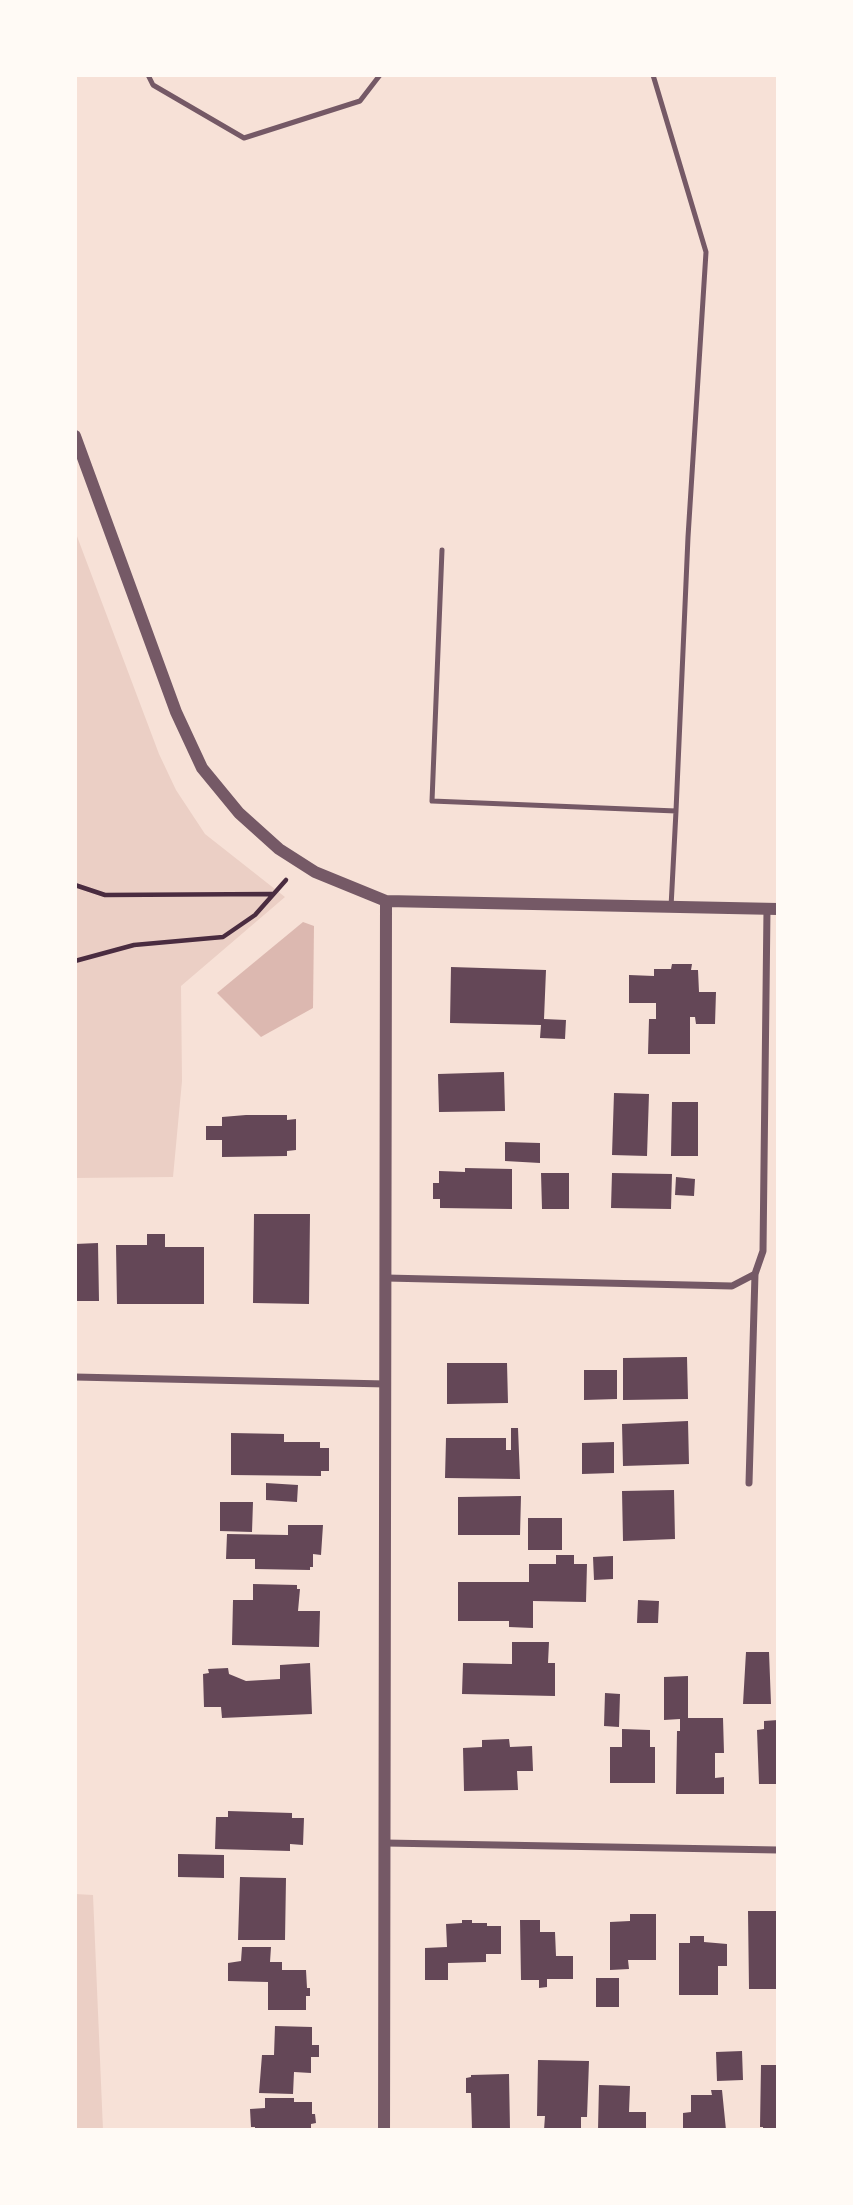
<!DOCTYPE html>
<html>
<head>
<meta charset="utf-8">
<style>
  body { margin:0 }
  #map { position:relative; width:853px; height:2205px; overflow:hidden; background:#f7e1d7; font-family:"Times New Roman",serif }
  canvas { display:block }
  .frame { position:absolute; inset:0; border:77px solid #fffaf5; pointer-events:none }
</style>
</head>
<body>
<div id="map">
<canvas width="853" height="2205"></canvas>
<div class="frame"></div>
</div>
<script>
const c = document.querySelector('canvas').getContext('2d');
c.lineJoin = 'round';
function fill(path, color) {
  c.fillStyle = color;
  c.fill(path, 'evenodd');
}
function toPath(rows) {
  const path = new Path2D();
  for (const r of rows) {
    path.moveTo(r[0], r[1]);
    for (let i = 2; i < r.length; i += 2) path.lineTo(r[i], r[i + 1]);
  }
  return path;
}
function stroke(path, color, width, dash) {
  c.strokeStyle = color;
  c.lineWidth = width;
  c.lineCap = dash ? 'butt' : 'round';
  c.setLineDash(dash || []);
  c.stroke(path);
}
fill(toPath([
  [75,531,159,754,176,790,205,834,285,897,181,986,182,1081,173,1177,75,1178],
  [75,1894,93,1895,103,2130,75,2130]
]), '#ebcfc5');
fill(toPath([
  [303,922,314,926,313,1008,261,1037,217,993]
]), '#dcb8b0');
fill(toPath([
  [672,964,692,964,691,970,698,970,699,992,716,992,715,1024,696,1024,695,1017,690,1017,690,1054,648,1054,649,1019,656,1019,656,1003,629,1003,629,975,654,976,654,969,671,969],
  [451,967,546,970,544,1019,566,1020,565,1039,540,1038,541,1025,450,1023],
  [504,1072,505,1111,439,1112,438,1074],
  [614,1093,649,1094,647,1156,612,1155],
  [672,1102,698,1102,698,1156,671,1156],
  [246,1115,287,1115,287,1120,296,1119,296,1150,287,1151,287,1156,222,1157,222,1140,206,1140,206,1126,222,1126,222,1117],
  [505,1142,540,1143,540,1163,505,1161],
  [465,1168,512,1169,512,1209,440,1208,440,1199,433,1199,433,1183,439,1183,439,1171,465,1172],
  [541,1173,569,1173,569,1209,542,1209],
  [612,1173,672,1174,671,1209,611,1208],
  [676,1177,695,1179,694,1196,675,1195],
  [254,1214,310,1214,309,1304,253,1303],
  [147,1234,165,1234,165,1247,204,1247,204,1304,117,1304,116,1245,147,1245],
  [98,1243,99,1301,75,1301,75,1244],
  [687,1357,688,1399,623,1400,623,1358],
  [447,1363,507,1363,508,1403,447,1404],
  [584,1370,617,1370,617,1399,584,1400],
  [688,1421,689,1464,623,1466,622,1424],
  [511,1428,518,1428,520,1479,445,1478,446,1438,506,1438,506,1450,511,1450],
  [231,1433,284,1434,284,1442,320,1442,320,1448,329,1448,329,1471,321,1471,321,1476,231,1475],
  [614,1442,614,1473,582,1474,582,1443],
  [266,1483,298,1485,297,1502,266,1500],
  [674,1490,675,1539,623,1541,622,1491],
  [521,1496,520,1535,458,1535,458,1497],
  [220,1502,253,1502,252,1532,220,1531],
  [528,1518,562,1518,562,1550,528,1550],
  [288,1525,323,1525,321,1555,313,1554,313,1567,310,1567,310,1570,255,1569,255,1559,226,1559,227,1534,288,1535],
  [556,1555,574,1555,574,1564,587,1564,586,1602,533,1601,533,1628,509,1627,509,1621,458,1621,458,1582,529,1582,529,1564,556,1564],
  [613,1556,613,1579,594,1580,593,1557],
  [253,1584,297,1585,297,1589,300,1589,298,1611,320,1611,319,1647,232,1645,233,1600,253,1600],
  [638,1600,659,1601,658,1623,637,1623],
  [512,1642,549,1642,548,1663,555,1663,555,1696,462,1694,463,1663,512,1664],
  [746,1652,769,1652,771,1704,743,1704],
  [310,1663,312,1714,222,1718,221,1707,204,1707,203,1674,209,1673,208,1669,228,1668,229,1674,246,1681,280,1679,280,1665],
  [688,1676,688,1718,723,1718,724,1753,715,1753,715,1778,724,1777,724,1794,676,1794,677,1731,680,1731,680,1719,664,1720,664,1677],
  [605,1693,620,1694,619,1727,604,1726],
  [778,1720,778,1784,759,1784,757,1730,764,1729,764,1721],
  [622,1729,650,1730,650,1747,655,1747,655,1783,610,1783,610,1747,622,1747],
  [509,1739,510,1747,532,1746,533,1771,517,1771,518,1790,464,1791,463,1748,482,1747,482,1740],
  [228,1811,292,1813,292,1818,304,1818,303,1845,290,1844,290,1851,215,1849,216,1817,228,1817],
  [178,1854,224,1855,224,1878,178,1877],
  [240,1877,286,1878,285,1940,238,1940],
  [748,1911,778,1911,778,1989,749,1989],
  [630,1914,656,1914,656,1960,628,1960,629,1969,610,1970,610,1922,630,1921],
  [462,1920,472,1920,472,1923,487,1923,487,1926,501,1926,501,1954,486,1954,486,1962,448,1963,448,1980,425,1980,425,1948,447,1947,446,1924,462,1923],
  [520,1920,540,1920,540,1932,555,1932,556,1956,573,1956,573,1979,547,1979,547,1987,539,1988,539,1980,521,1980],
  [690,1936,704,1936,704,1942,727,1944,727,1966,718,1966,718,1995,679,1995,679,1943,690,1943],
  [242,1947,271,1947,270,1962,282,1962,282,1970,306,1970,307,1988,310,1988,310,1996,306,1996,306,2010,268,2010,268,1982,228,1981,228,1963,241,1961],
  [596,1978,619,1978,619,2007,596,2007],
  [275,2026,312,2027,312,2045,319,2045,319,2057,311,2057,311,2073,294,2072,293,2094,259,2093,262,2055,274,2055],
  [742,2051,743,2080,717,2081,716,2052],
  [538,2060,589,2061,587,2117,581,2117,581,2130,544,2130,545,2116,537,2116],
  [761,2065,778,2065,778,2130,763,2130,763,2127,760,2127],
  [509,2074,510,2130,472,2130,471,2093,466,2093,466,2078,471,2077,471,2075],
  [599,2085,630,2086,629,2112,646,2112,646,2130,598,2130],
  [711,2090,722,2090,726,2130,683,2130,683,2113,691,2112,691,2095,712,2095],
  [265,2098,294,2098,294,2102,312,2102,312,2114,315,2114,316,2123,311,2124,311,2130,255,2130,255,2127,251,2127,250,2109,265,2108]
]), '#644757');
stroke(toPath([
  [75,885,105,895,272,894],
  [75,961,134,945,223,937,255,915,286,880]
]), '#4a2c40', 4.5);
stroke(toPath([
  [148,75,153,85,244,138,360,101,380,75],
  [653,75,706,252,688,537,676,811],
  [442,550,432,801,676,811,671,907]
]), '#755966', 5);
stroke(toPath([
  [386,1278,732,1286,755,1274],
  [75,1377,386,1384],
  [749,1483,755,1274,763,1251,767,909],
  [385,1843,778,1850]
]), '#755966', 7);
stroke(toPath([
  [75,436,176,712,202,768,239,813,279,849,315,872,386,901,778,909],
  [384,2130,386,901]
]), '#755966', 12);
</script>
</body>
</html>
